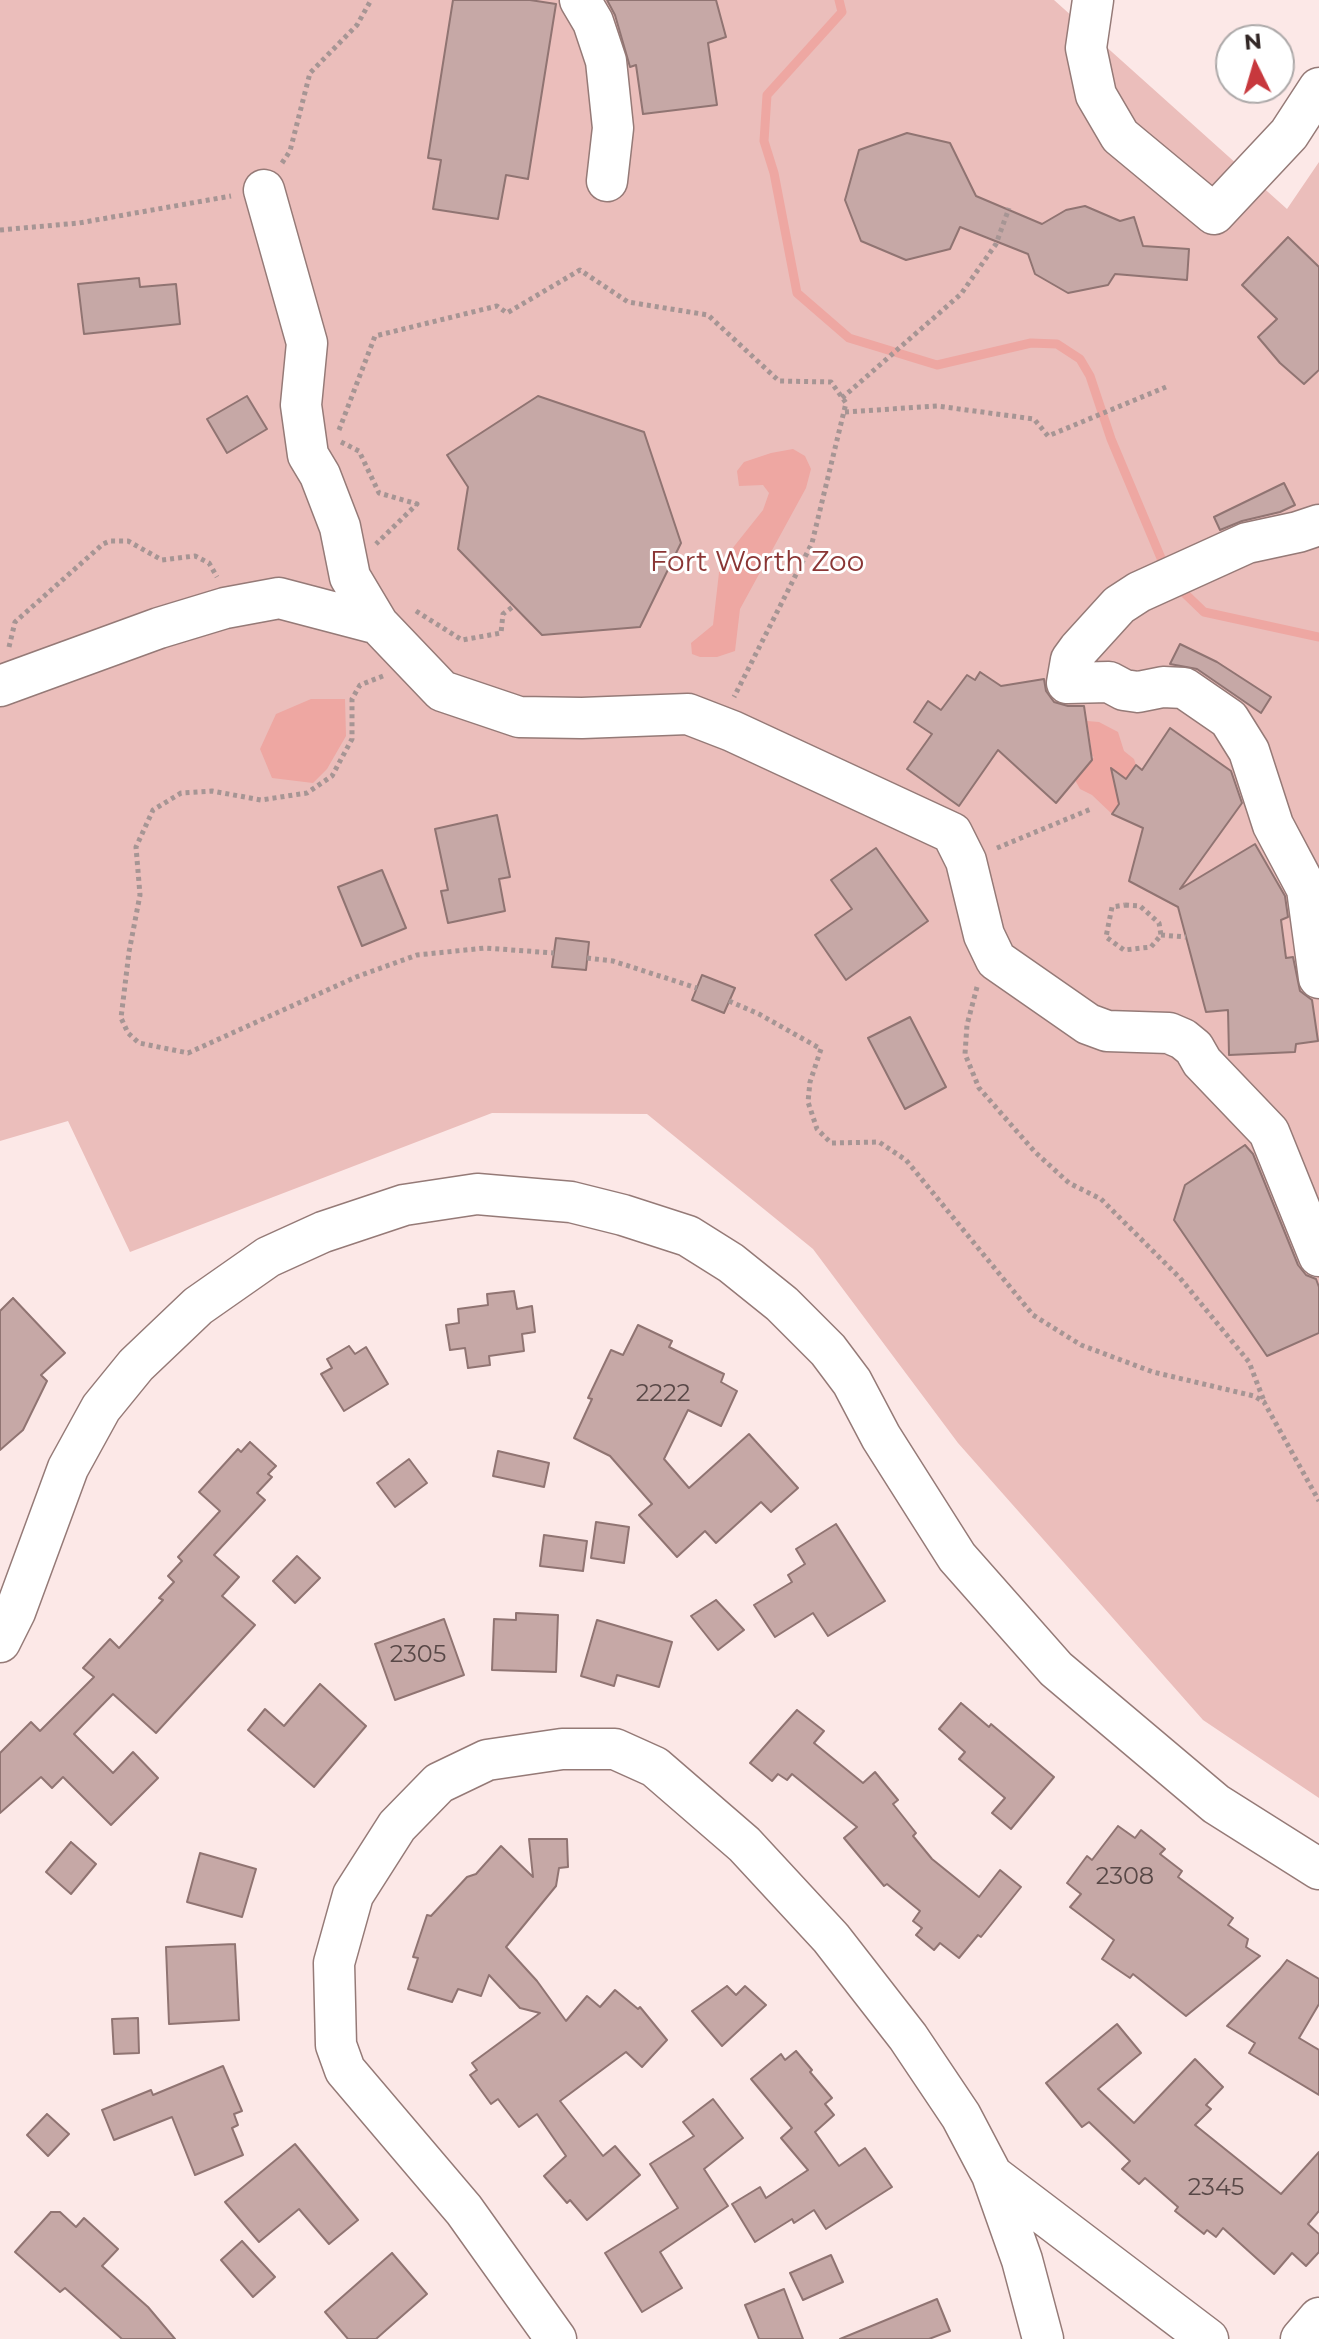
<!DOCTYPE html>
<html>
<head>
<meta charset="utf-8">
<style>
  body { margin:0 }
  #map { position:relative; width:1319px; height:2339px; overflow:hidden; background:#fce8e7; font-family:Montserrat,sans-serif }
  canvas { display:block }
  .north { position:absolute; left:1215px; top:24px; width:80px; height:80px; box-sizing:border-box; background:#fff; border:2px solid #ada9a9; border-radius:50%; rotate:355deg; font-size:22px; font-weight:700; line-height:32px; text-align:center; color:#332827 }
  .north::after { content:''; display:block; margin:auto; width:28px; height:36px; background:#c7383d; clip-path:polygon(50% 0,100% 100%,50% 72%,0 100%) }
</style>
</head>
<body>
<div id="map">
<canvas width="1319" height="2339"></canvas>
<div class="north">N</div>
</div>
<script>
const c = document.querySelector('canvas').getContext('2d');
c.lineJoin = 'round';
function fill(path, color) {
  c.fillStyle = color;
  c.fill(path, 'evenodd');
}
function toPath(rows) {
  const path = new Path2D();
  for (const r of rows) {
    path.moveTo(r[0], r[1]);
    for (let i = 2; i < r.length; i += 2) path.lineTo(r[i], r[i + 1]);
  }
  return path;
}
function stroke(path, color, width, dash) {
  c.strokeStyle = color;
  c.lineWidth = width;
  c.lineCap = dash ? 'butt' : 'round';
  c.setLineDash(dash || []);
  c.stroke(path);
}
function drawText(font, color, halo, rows, align = 'center') {
  c.font = font + ' Montserrat,sans-serif';
  c.lineWidth = 6;
  c.setLineDash([]);
  c.textBaseline = 'middle';
  c.strokeStyle = halo;
  c.fillStyle = color;
  for (const [text, x, y, turn = 0] of rows) {
    c.save();
    c.translate(x, y);
    c.rotate((+turn || 0) * Math.PI / 180);
    c.textAlign = isNaN(turn) ? turn : align;
    if (halo) c.strokeText(text, 0, 0);
    c.fillText(text, 0, 0);
    c.restore();
  }
}
fill(toPath([
  [0,0,1054,0,1287,209,1319,162,1319,1798,1203,1720,958,1443,813,1249,647,1114,492,1113,130,1252,68,1121,0,1141]
]), '#ebbebb');
fill(toPath([
  [793,449,805,456,811,469,806,488,740,609,735,651,717,657,700,657,692,654,691,643,713,625,720,564,763,510,769,493,763,485,739,486,737,471,744,462,771,453],
  [311,699,345,699,346,736,327,769,313,783,272,778,260,749,276,714],
  [1087,721,1099,722,1118,732,1124,751,1134,759,1136,765,1117,793,1119,804,1112,814,1092,795,1080,789,1075,780,1094,757,1087,752,1091,747]
]), '#eea7a2');
stroke(toPath([
  [839,0,842,12,767,95,764,141,774,173,797,293,849,338,937,365,1031,343,1057,344,1080,359,1090,376,1111,439,1166,570],
  [1176,585,1204,612,1319,637]
]), '#eea7a2', 9);
const building = toPath([
  [453,0,530,0,556,4,528,179,506,175,498,219,433,209,441,160,428,158,453,0],
  [607,0,716,0,726,37,708,43,717,105,643,114,636,65,630,67,615,15,607,0],
  [907,133,950,143,976,196,1042,224,1066,210,1085,206,1120,221,1134,217,1143,246,1189,249,1187,280,1115,274,1108,285,1068,293,1035,274,1028,254,960,227,950,249,906,260,861,241,845,200,859,150,907,133],
  [1288,237,1319,267,1319,370,1304,384,1280,363,1258,337,1277,319,1242,285,1288,237],
  [139,278,140,287,176,284,180,324,84,334,78,284,139,278],
  [247,396,267,429,227,453,207,419,247,396],
  [538,396,644,432,681,543,640,627,542,635,458,549,468,487,447,455,538,396],
  [1284,483,1295,505,1280,512,1242,521,1220,530,1214,517,1284,483],
  [1180,644,1217,662,1271,697,1261,713,1197,669,1170,664,1180,644],
  [980,672,1001,686,1044,679,1046,691,1054,702,1068,706,1084,706,1092,760,1056,803,998,750,959,806,907,769,932,734,914,722,928,701,941,710,967,675,975,680,980,672],
  [1170,728,1231,771,1242,803,1180,889,1255,844,1285,896,1288,917,1281,920,1286,958,1293,957,1300,991,1312,1000,1318,1041,1296,1044,1295,1052,1229,1055,1228,1010,1206,1012,1178,907,1129,881,1143,828,1112,814,1119,804,1111,768,1126,779,1136,765,1142,770,1170,728],
  [497,815,510,877,499,879,505,911,448,923,441,891,448,890,435,829,497,815],
  [876,848,928,921,846,980,815,935,852,909,831,880,876,848],
  [382,870,406,928,362,946,338,887,382,870],
  [556,938,589,942,586,970,552,967,556,938],
  [702,975,735,988,724,1013,692,1000,702,975],
  [910,1017,946,1087,905,1109,868,1038,910,1017],
  [1245,1145,1253,1154,1298,1265,1306,1275,1316,1279,1319,1287,1319,1333,1267,1356,1174,1220,1185,1185,1245,1145],
  [514,1291,517,1309,532,1306,535,1332,522,1334,524,1351,489,1356,490,1365,468,1368,465,1348,450,1350,446,1325,459,1323,458,1309,488,1305,487,1294,514,1291],
  [13,1298,65,1353,41,1375,47,1381,23,1430,0,1450,0,1311,13,1298],
  [638,1325,672,1341,669,1347,724,1374,721,1382,737,1391,721,1426,688,1410,664,1459,689,1488,749,1434,798,1488,771,1512,761,1502,716,1543,705,1531,677,1557,639,1515,652,1504,610,1456,574,1438,592,1399,588,1398,611,1350,623,1355,638,1325],
  [349,1346,355,1354,366,1347,388,1384,344,1411,321,1374,332,1368,327,1359,349,1346],
  [250,1442,276,1466,268,1474,272,1477,257,1493,265,1500,214,1555,239,1577,222,1596,255,1625,156,1733,113,1694,74,1734,113,1773,133,1752,158,1778,111,1825,63,1777,52,1788,41,1777,0,1813,0,1753,31,1722,40,1731,94,1677,83,1668,110,1639,119,1648,163,1600,159,1598,174,1582,168,1576,182,1561,178,1557,220,1511,199,1492,238,1449,241,1452,250,1442],
  [498,1451,549,1463,544,1487,493,1476,498,1451],
  [409,1459,427,1483,395,1507,377,1483,409,1459],
  [596,1522,629,1527,624,1563,591,1558,596,1522],
  [836,1524,885,1601,828,1636,813,1613,775,1637,754,1605,792,1582,788,1575,805,1564,796,1549,836,1524],
  [544,1535,587,1541,583,1571,540,1566,544,1535],
  [297,1556,320,1578,295,1603,273,1581,297,1556],
  [716,1600,744,1630,718,1650,691,1616,716,1600],
  [516,1613,558,1615,556,1672,492,1670,494,1619,516,1620,516,1613],
  [444,1619,464,1675,395,1700,375,1644,444,1619],
  [597,1620,672,1642,659,1687,617,1675,614,1686,581,1676,597,1620],
  [320,1684,366,1726,314,1787,248,1730,265,1709,284,1726,320,1684],
  [961,1703,989,1727,991,1724,1054,1777,1011,1829,992,1813,1005,1798,959,1759,965,1752,939,1729,961,1703],
  [797,1710,824,1731,814,1743,863,1783,875,1772,898,1800,893,1804,916,1833,913,1836,932,1859,979,1897,1000,1870,1021,1887,981,1937,978,1935,959,1958,940,1943,934,1950,916,1935,922,1928,913,1921,920,1911,887,1884,884,1886,844,1838,857,1827,792,1774,787,1780,778,1774,772,1781,750,1763,797,1710],
  [1118,1826,1135,1838,1141,1830,1165,1849,1160,1854,1182,1871,1178,1877,1233,1918,1228,1925,1248,1939,1246,1947,1260,1956,1186,2016,1133,1974,1130,1978,1102,1959,1114,1940,1070,1907,1081,1894,1067,1883,1087,1856,1092,1860,1118,1826],
  [529,1839,567,1839,568,1867,559,1868,556,1886,506,1947,537,1981,566,2021,587,1996,600,2007,615,1990,638,2009,640,2007,667,2040,642,2067,626,2052,560,2101,603,2156,615,2146,640,2175,587,2220,570,2200,567,2203,544,2176,566,2156,537,2114,519,2127,498,2099,491,2104,470,2075,477,2070,472,2063,540,2013,520,2008,489,1975,481,1996,458,1989,452,2002,408,1989,418,1958,413,1957,427,1915,431,1916,467,1877,476,1874,501,1846,533,1877,529,1839],
  [71,1842,96,1864,71,1894,46,1872,71,1842],
  [200,1853,256,1869,242,1917,187,1902,200,1853],
  [235,1944,239,2020,169,2024,166,1947,235,1944],
  [1287,1960,1319,1979,1319,2004,1299,2038,1319,2050,1319,2095,1249,2053,1255,2043,1227,2026,1280,1969,1287,1960],
  [727,1986,736,1995,745,1986,766,2005,722,2046,692,2011,727,1986],
  [138,2018,139,2053,114,2054,112,2019,138,2018],
  [1117,2024,1141,2053,1098,2089,1134,2123,1195,2059,1223,2087,1206,2105,1211,2109,1195,2125,1281,2194,1319,2152,1319,2211,1308,2224,1319,2234,1319,2252,1306,2266,1292,2253,1274,2274,1223,2228,1216,2237,1207,2230,1204,2234,1175,2211,1178,2207,1145,2178,1139,2184,1122,2169,1130,2161,1089,2122,1082,2127,1046,2083,1117,2024],
  [796,2051,812,2070,810,2072,832,2098,825,2104,834,2115,815,2132,839,2166,865,2148,892,2187,826,2229,814,2210,794,2223,792,2219,755,2242,732,2204,760,2187,766,2198,808,2170,781,2138,792,2128,751,2079,781,2054,785,2060,796,2051],
  [223,2066,242,2111,234,2114,238,2125,232,2128,243,2155,195,2175,172,2117,114,2140,102,2110,151,2090,153,2095,223,2066],
  [713,2099,743,2138,704,2169,728,2206,660,2252,682,2288,642,2312,605,2253,678,2208,650,2164,694,2136,683,2122,713,2099],
  [47,2114,69,2134,48,2156,27,2135,47,2114],
  [295,2144,358,2220,329,2244,299,2209,259,2242,225,2202,295,2144],
  [51,2212,60,2212,76,2227,84,2218,118,2249,102,2266,148,2307,175,2339,122,2339,65,2288,60,2292,15,2252,51,2212],
  [242,2241,275,2277,253,2297,221,2260,242,2241],
  [392,2253,427,2294,376,2339,348,2339,325,2312,392,2253],
  [831,2255,843,2282,803,2300,790,2273,831,2255],
  [784,2289,803,2339,759,2339,745,2305,784,2289],
  [937,2299,950,2331,929,2339,840,2339,937,2299]
]);
fill(building, '#c6a8a6');
stroke(building, '#907472', 2);
const minor = toPath([
  [580,0,593,22,606,61,613,128,607,181],
  [1093,0,1086,48,1096,95,1120,136,1214,214,1289,134,1319,88],
  [264,190,307,343,301,405,308,455,320,475,340,527,350,577,378,624],
  [1319,525,1298,532,1247,543,1139,592,1119,605,1079,649,1071,660,1067,683,1109,682,1124,690,1138,692,1163,687,1184,688,1229,719,1249,751,1273,825,1307,889,1319,978],
  [0,686,159,628,225,608,279,598,378,624,442,691,519,717,582,718,688,714,732,731,952,833,966,861,984,935,996,960,1088,1024,1107,1031,1169,1033,1183,1039,1194,1048,1202,1062,1269,1132,1319,1256],
  [0,1642,15,1612,68,1468,101,1408,136,1365,198,1306,268,1257,323,1232,404,1205,477,1194,571,1202,623,1215,688,1236,731,1263,782,1304,828,1350,852,1382,881,1437,957,1557,1056,1669,1216,1804,1319,1869],
  [992,2175,1208,2339],
  [556,2339,464,2210,345,2070,336,2045,334,1963,353,1895,397,1826,439,1783,487,1760,562,1749,615,1749,655,1767,744,1844,831,1938,908,2037,961,2116,992,2175,1022,2260,1043,2339],
  [1301,2339,1319,2318]
]);
stroke(minor, '#957a77', 43);
stroke(toPath([
  [282,163,290,151,310,73,357,25,371,0],
  [0,230,79,223,231,196],
  [842,398,961,294,996,244,1009,208],
  [845,412,937,406,1034,419,1048,436,1166,387],
  [339,430,375,336,497,306,507,313,580,270,628,302,708,315,779,381,831,382,846,403,812,543,734,697],
  [341,442,359,451,379,493,417,504,376,544],
  [416,611,462,640,501,633,503,614,514,606],
  [9,647,15,622,103,544,110,541,128,541,162,560,195,556,209,563,217,577],
  [383,676,360,685,352,699,352,739,332,776,307,793,261,800,212,791,181,793,153,810,136,847,140,895,129,952,121,1018,128,1033,139,1043,188,1053,356,977,417,955,485,948,554,953],
  [997,848,1091,809],
  [1125,905,1140,906,1159,923,1161,935,1151,947,1124,950,1106,937,1112,907,1125,905],
  [1161,935,1186,937],
  [587,958,613,961,697,988],
  [977,987,967,1025,965,1054,979,1088,1035,1152,1069,1183,1101,1199,1180,1278,1249,1362,1264,1401],
  [729,1001,759,1014,821,1049,810,1082,808,1102,817,1129,831,1143,879,1142,906,1160,1033,1315,1081,1345,1153,1372,1254,1396,1264,1402,1319,1501]
]), '#a69594', 5, [4, 4]);
stroke(minor, '#fff', 40);
drawText('24px', '#584847', null, [
  ["2222",663,1394],
  ["2305",418,1655],
  ["2308",1125,1877],
  ["2345",1216,2188]
]);
drawText('28px', '#8a3635', '#fff', [
  ["Fort Worth Zoo",757,563]
]);
</script>
</body>
</html>
